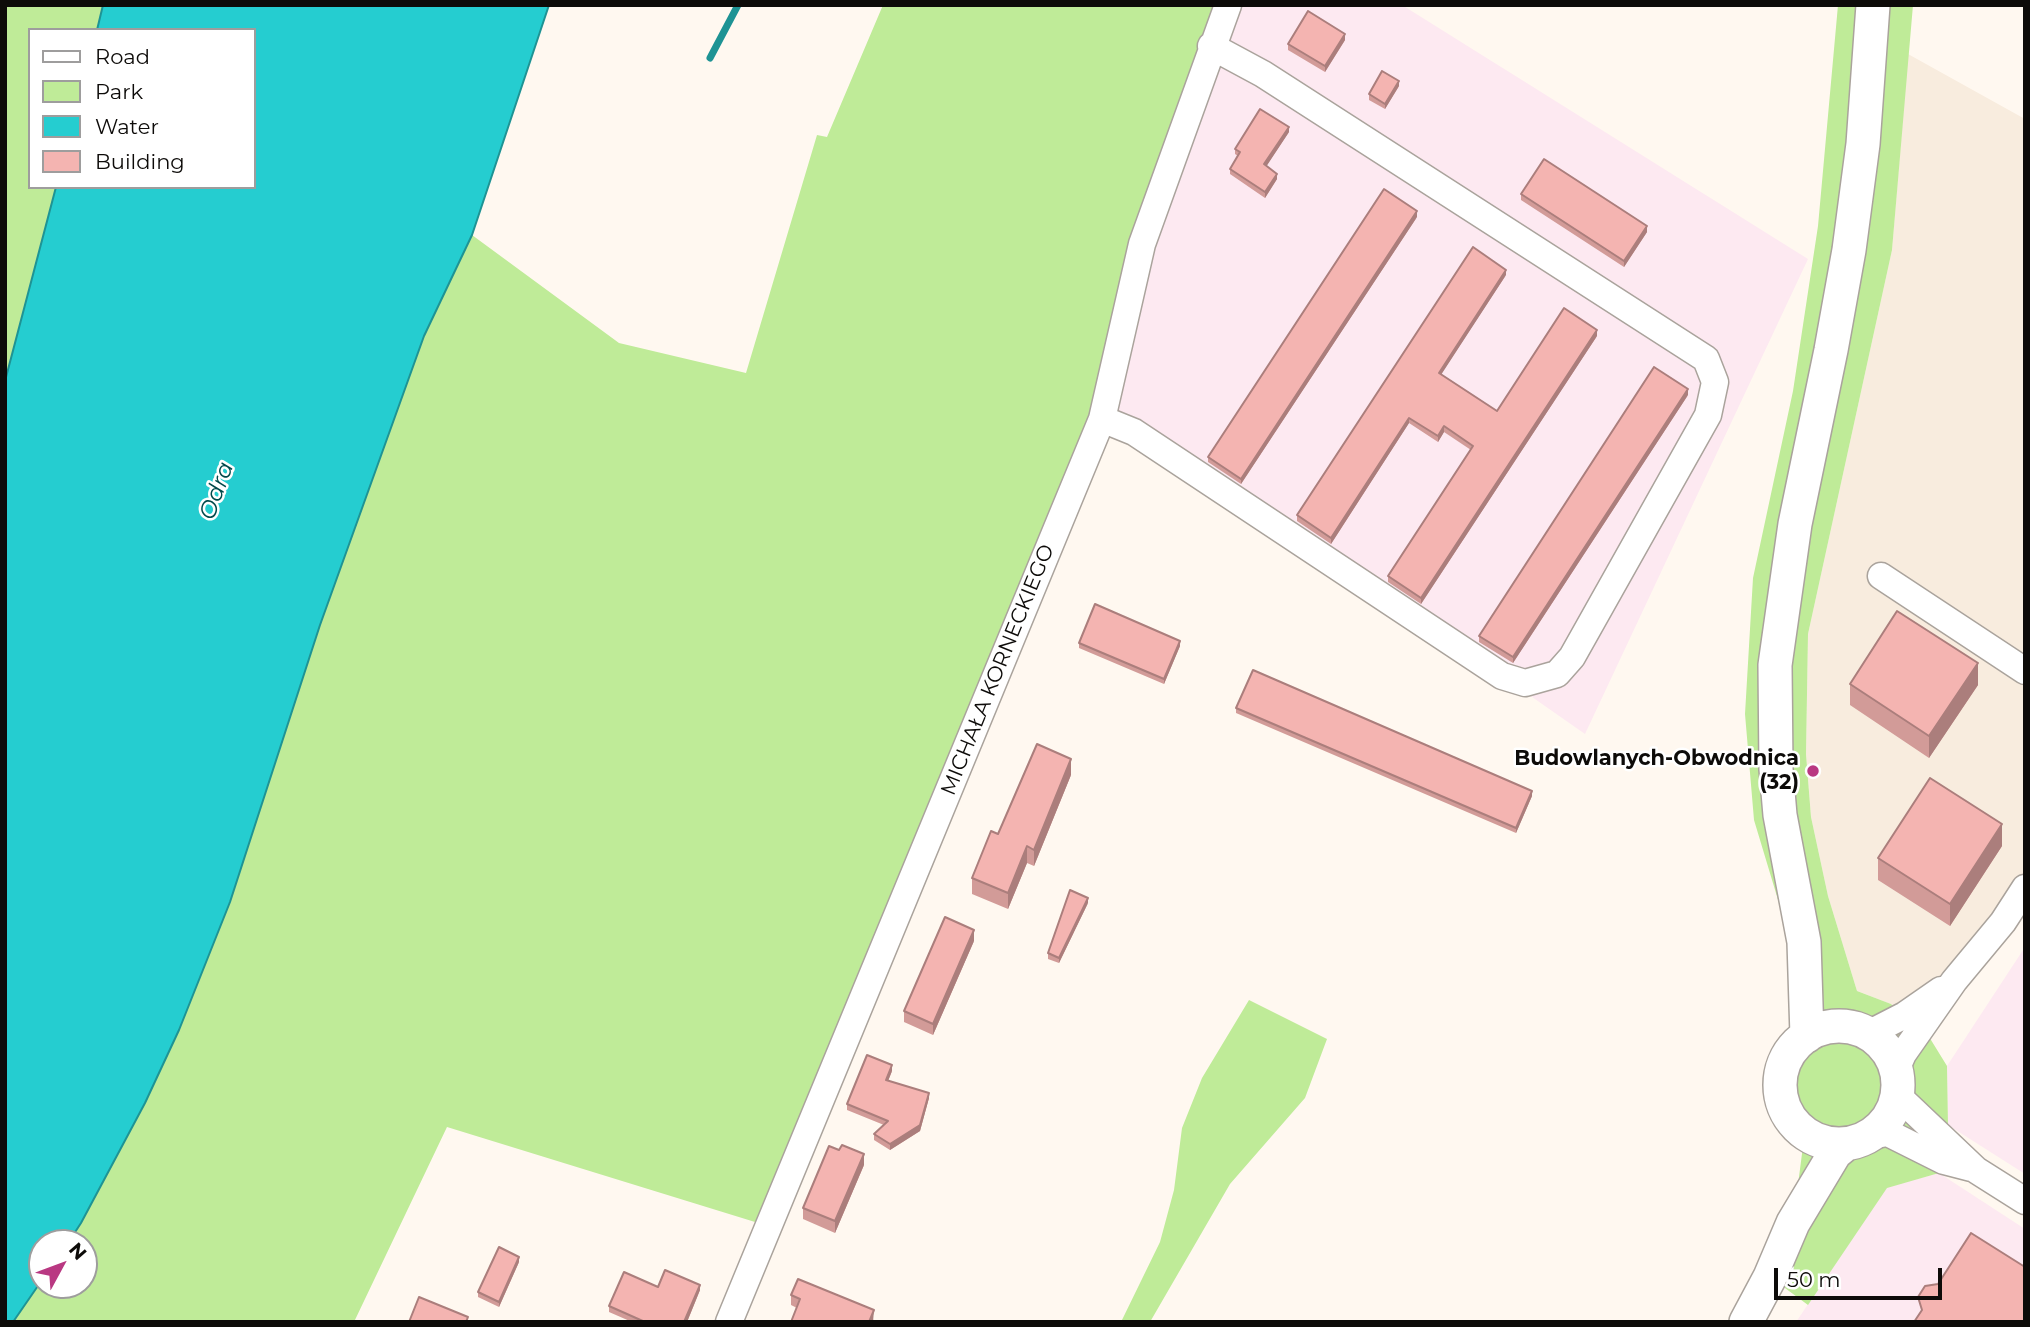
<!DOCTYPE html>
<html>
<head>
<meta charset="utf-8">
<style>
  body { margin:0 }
  #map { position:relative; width:2030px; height:1327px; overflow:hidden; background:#fff8f0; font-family:Montserrat,sans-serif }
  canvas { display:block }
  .frame { position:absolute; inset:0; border:7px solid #0d0b09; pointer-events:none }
  .legend { position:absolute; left:28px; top:28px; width:228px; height:161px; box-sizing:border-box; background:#fff; border:2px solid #9e9d9d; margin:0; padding:9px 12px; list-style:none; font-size:21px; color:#0d0b09 }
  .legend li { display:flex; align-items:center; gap:14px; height:35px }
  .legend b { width:35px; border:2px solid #9e9d9d }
  .north { position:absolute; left:28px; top:1229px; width:70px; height:70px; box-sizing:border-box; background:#fff; border:2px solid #9e9d9d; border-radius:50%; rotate:49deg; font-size:19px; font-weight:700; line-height:28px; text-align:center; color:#0d0b09 }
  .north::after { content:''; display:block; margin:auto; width:24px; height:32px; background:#b93882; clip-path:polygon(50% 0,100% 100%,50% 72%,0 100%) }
  .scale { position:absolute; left:1774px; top:1268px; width:168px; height:32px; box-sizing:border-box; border:4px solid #0d0b09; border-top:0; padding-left:9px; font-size:21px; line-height:24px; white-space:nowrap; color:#0d0b09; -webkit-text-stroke:5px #fff; paint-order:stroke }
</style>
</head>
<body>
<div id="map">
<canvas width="2030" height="1327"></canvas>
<div class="frame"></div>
<ul class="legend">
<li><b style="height:9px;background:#fff"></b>Road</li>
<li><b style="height:19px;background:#bfeb98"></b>Park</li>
<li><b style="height:19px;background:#25cdd0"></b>Water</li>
<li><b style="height:19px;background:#f4b4b1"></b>Building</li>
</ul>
<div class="north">N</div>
<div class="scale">50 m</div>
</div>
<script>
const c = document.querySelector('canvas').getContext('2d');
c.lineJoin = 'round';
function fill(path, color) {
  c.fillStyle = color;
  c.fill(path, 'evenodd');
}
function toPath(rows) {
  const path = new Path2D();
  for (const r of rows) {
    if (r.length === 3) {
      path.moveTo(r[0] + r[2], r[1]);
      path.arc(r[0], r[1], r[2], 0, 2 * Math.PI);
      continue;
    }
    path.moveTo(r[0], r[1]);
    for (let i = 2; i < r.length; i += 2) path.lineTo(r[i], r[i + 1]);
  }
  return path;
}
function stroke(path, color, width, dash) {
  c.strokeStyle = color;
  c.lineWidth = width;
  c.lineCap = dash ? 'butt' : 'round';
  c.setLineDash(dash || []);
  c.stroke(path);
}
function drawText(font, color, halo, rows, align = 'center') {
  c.font = font + ' Montserrat,sans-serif';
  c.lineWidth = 5;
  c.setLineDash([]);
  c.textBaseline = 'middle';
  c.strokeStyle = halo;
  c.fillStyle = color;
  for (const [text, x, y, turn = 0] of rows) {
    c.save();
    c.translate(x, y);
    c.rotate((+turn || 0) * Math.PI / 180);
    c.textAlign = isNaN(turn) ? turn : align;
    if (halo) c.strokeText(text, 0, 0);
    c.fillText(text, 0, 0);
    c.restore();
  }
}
fill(toPath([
  [1908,54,2025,119,2025,888,1905,1015,1891,1004,1857,991,1828,896,1811,817,1806,754,1808,634,1892,250]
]), '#f8ecde');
fill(toPath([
  [1228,5,1402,5,1808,259,1585,734,1502,676,1102,419],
  [2025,947,2025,1174,1948,1125,1947,1066],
  [1939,1173,2025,1229,2025,1322,1796,1322,1887,1187]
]), '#fde9f1');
fill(toPath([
  [5,5,103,5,97,30,30,30,30,187,56,187,5,381],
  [883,5,1228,5,1102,419,768,1226,447,1127,354,1322,13,1322,42,1280,42,1285,84,1285,84,1243,68,1243,145,1103,179,1030,230,902,320,625,424,336,472,235,619,343,746,373,817,135,827,137],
  [1838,5,1913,5,1892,250,1808,634,1806,754,1811,817,1828,896,1857,991,1891,1004,1931,1040,1947,1066,1948,1125,1939,1173,1887,1188,1808,1305,1770,1277,1793,1223,1803,1146,1796,1125,1786,1111,1781,1078,1794,1047,1807,1036,1791,943,1754,820,1745,714,1753,578,1793,391,1818,226],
  [1249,1000,1327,1039,1305,1098,1230,1184,1150,1322,1121,1322,1160,1242,1174,1190,1182,1128,1202,1078]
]), '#bfeb98');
const water = toPath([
  [103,5,549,5,472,235,424,336,320,625,230,902,179,1030,145,1103,81,1223,68,1243,42,1243,42,1280,13,1322,5,1322,5,381,56,187,254,187,254,30,97,30,103,5]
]);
fill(water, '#25cdd0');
stroke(water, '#1e9394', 2);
stroke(toPath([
  [710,58,738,5]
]), '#1e9394', 7);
const minor = toPath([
  [1102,419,1134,432,1502,676,1525,683,1557,674,1572,657,1708,415,1715,382,1706,359,1263,74,1211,46],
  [1881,576,2025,671],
  [1868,1034,1905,1015,1941,990],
  [1896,1070,1903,1054,1954,981,2003,922,2025,888],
  [1898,1096,1976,1170,2025,1201],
  [1869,1136,1888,1133,1944,1161,1971,1168],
  [729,1322,1102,419,1142,244,1228,5]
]);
const major = toPath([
  [1839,1085,59],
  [1807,1036,1804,942,1780,815,1776,769,1775,665,1795,524,1831,350,1849,250,1863,144,1873,5],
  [1746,1322,1770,1277,1793,1223,1835,1153,1846,1144]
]);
stroke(minor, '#aaa39c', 29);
stroke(major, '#aaa39c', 36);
stroke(minor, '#fff', 26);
stroke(major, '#fff', 33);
fill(toPath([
  [1345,40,1325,72,1288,50,1288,44],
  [1399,86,1385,109,1369,100,1369,94],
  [1289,132,1266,166,1277,179,1265,198,1230,174,1230,169,1238,156,1235,154,1235,149],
  [1521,194,1647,232,1624,267,1521,200],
  [1417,217,1241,484,1208,462,1208,457],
  [1506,275,1441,374,1497,411,1597,336,1421,604,1388,582,1388,576,1471,450,1444,432,1438,442,1409,423,1331,544,1297,521,1297,515],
  [1688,395,1513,663,1479,642,1479,636],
  [1079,643,1180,646,1164,684,1079,648],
  [1850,684,1978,685,1929,758,1850,705],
  [1236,708,1532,796,1516,833,1236,713],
  [1071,775,1034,866,1027,863,1008,909,972,894,972,878,998,834],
  [2002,846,1950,926,1878,880,1878,858],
  [1088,903,1059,963,1048,959,1048,953],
  [974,941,933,1035,904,1022,904,1011],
  [892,1071,888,1081,929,1098,920,1131,890,1150,874,1140,874,1134,884,1125,847,1110,847,1104],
  [864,1165,835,1233,803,1219,803,1208],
  [519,1262,499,1307,478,1297,478,1292],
  [658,1287,700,1290,687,1322,632,1322,609,1312,609,1306],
  [791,1295,874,1320,873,1322,791,1322,797,1308,791,1305]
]), '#d29b98');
fill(toPath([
  [1345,34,1345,40,1325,72,1325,66],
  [1399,81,1399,86,1385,109,1385,104],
  [1289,127,1289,132,1264,170,1264,164],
  [1277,174,1277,179,1265,198,1265,192],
  [1417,211,1417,217,1241,484,1241,479],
  [1647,226,1647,232,1624,267,1624,261],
  [1506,270,1506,275,1439,378,1439,373],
  [1597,330,1597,336,1421,604,1421,598],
  [1688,389,1688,395,1513,663,1513,657],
  [1409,418,1409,423,1331,544,1331,538],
  [1444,426,1444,432,1438,442,1438,436],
  [1180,641,1180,646,1164,684,1164,679],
  [1978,663,1978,685,1929,758,1929,736],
  [1071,759,1071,775,1034,866,1034,850],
  [1532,791,1532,796,1516,833,1516,828],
  [2002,824,2002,846,1950,926,1950,904],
  [1027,846,1027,863,1008,909,1008,893],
  [1088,898,1088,903,1059,963,1059,958],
  [974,930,974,941,933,1035,933,1024],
  [892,1065,892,1071,886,1086,886,1080],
  [929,1093,929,1098,920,1131,890,1150,890,1144],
  [864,1154,864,1165,835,1233,835,1221],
  [519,1257,519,1262,499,1307,499,1302],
  [700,1285,700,1290,687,1322,684,1322],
  [874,1310,873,1322,869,1322]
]), '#ab7e7c');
const building = toPath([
  [1308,11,1345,34,1325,66,1288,44,1308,11],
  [1382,71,1399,81,1385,104,1369,94,1382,71],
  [1260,109,1289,127,1264,164,1277,174,1265,192,1230,169,1240,152,1235,149,1260,109],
  [1544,159,1647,226,1624,261,1521,194,1544,159],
  [1384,189,1417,211,1241,479,1208,457,1384,189],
  [1473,247,1506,270,1439,373,1497,411,1564,308,1597,330,1421,598,1388,576,1473,446,1444,426,1438,436,1409,418,1331,538,1297,515,1473,247],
  [1654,367,1688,389,1513,657,1479,636,1654,367],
  [1095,604,1180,641,1164,679,1079,643,1095,604],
  [1897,611,1978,663,1929,736,1850,684,1897,611],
  [1253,670,1532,791,1516,828,1236,708,1253,670],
  [1037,744,1071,759,1034,850,1027,846,1008,893,972,878,991,831,998,834,1037,744],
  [1930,778,2002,824,1950,904,1878,858,1930,778],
  [1070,890,1088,898,1059,958,1048,953,1070,890],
  [945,917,974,930,933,1024,904,1011,945,917],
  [867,1055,892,1065,886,1080,929,1093,920,1125,890,1144,874,1134,888,1121,847,1104,867,1055],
  [842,1145,864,1154,835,1221,803,1208,829,1146,839,1150,842,1145],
  [1971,1233,2025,1267,2025,1322,1914,1322,1922,1310,1918,1297,1925,1286,1938,1284,1971,1233],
  [499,1247,519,1257,499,1302,478,1292,499,1247],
  [665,1270,700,1285,684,1322,645,1322,609,1306,624,1272,658,1287,665,1270],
  [798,1279,874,1310,869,1322,791,1322,800,1299,791,1295,798,1279],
  [419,1297,468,1317,466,1322,409,1322,419,1297]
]);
fill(building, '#f4b4b1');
stroke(building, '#ab7e7c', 2);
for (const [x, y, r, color] of [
  [1813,771,7,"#b93882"]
]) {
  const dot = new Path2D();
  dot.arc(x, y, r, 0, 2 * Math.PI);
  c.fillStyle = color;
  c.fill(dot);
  stroke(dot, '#fff', 2.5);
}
drawText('21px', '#0d0b09', '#fff', [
  ["MICHAŁA KORNECKIEGO",998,670,-68]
]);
drawText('bold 21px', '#0d0b09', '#fff', [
  ["Budowlanych-Obwodnica",1799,759],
  ["(32)",1799,783]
], 'right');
drawText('italic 23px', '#01494b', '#fff', [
  ["Odra",217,491,-70]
]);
</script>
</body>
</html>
